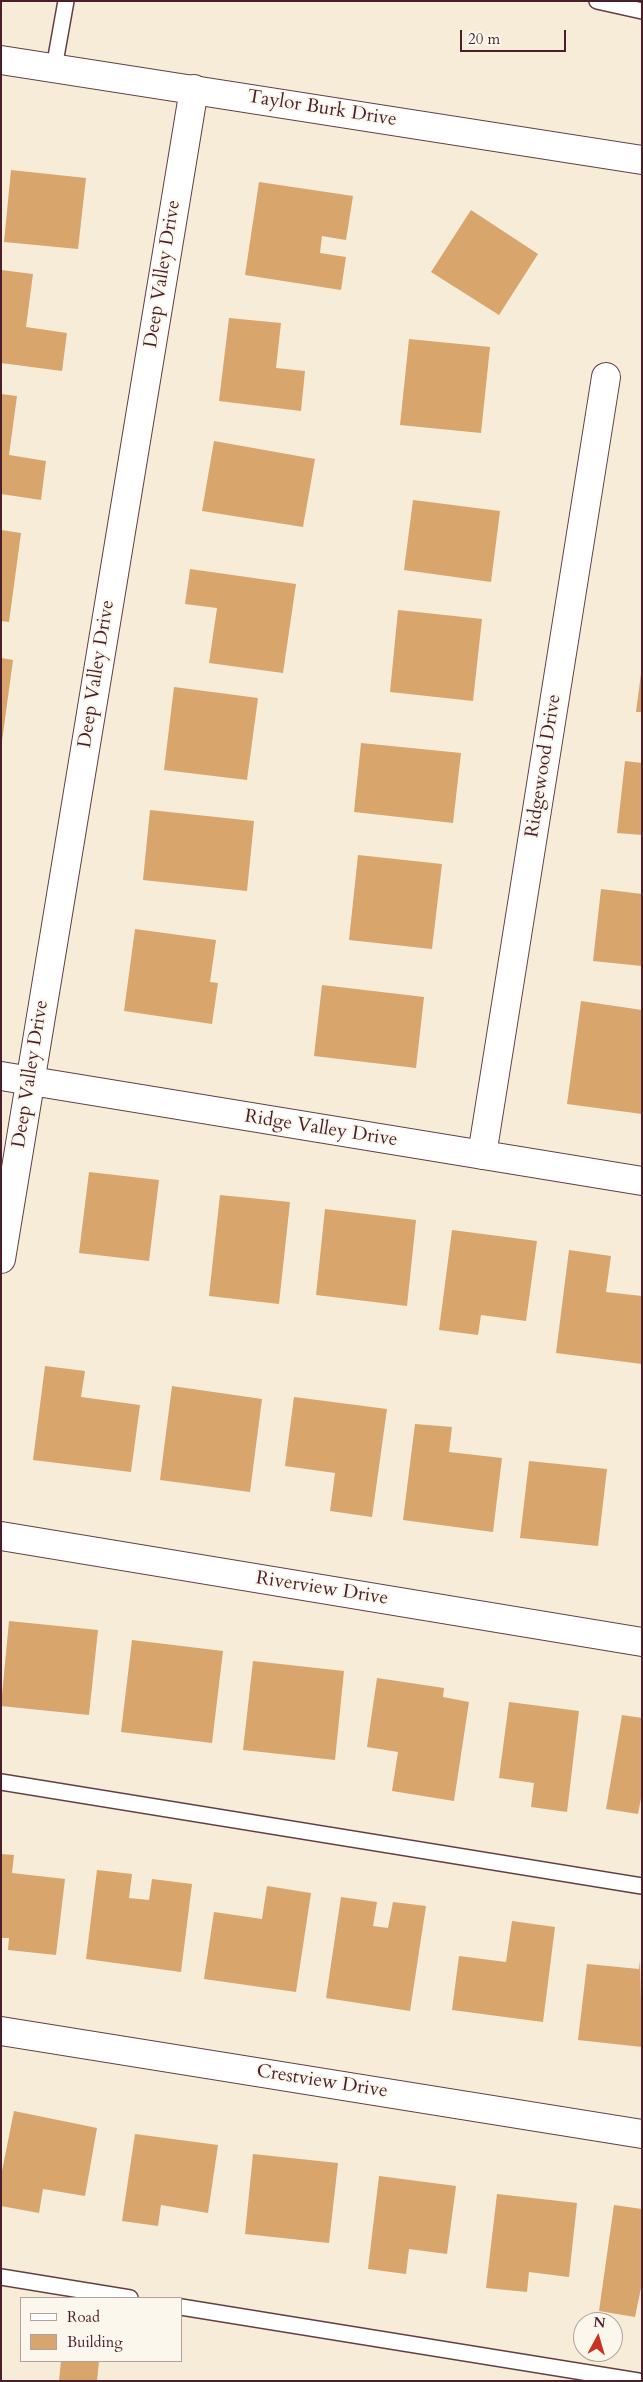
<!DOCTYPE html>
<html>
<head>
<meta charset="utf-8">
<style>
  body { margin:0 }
  #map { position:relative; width:643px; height:2382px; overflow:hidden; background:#f7ecd8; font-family:Cardo,serif }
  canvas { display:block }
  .frame { position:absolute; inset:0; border:2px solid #4a1f2b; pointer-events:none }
  .legend { position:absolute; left:20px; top:2297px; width:162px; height:65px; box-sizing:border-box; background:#fbf7ec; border:1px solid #b4a19f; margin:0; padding:6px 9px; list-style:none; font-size:15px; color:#4a1f2b }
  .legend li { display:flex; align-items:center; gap:10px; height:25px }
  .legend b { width:25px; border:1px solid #b4a19f }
  .north { position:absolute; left:573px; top:2312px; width:50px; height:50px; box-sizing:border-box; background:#fbf7ec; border:1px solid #b4a19f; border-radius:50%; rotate:6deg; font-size:14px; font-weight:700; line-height:20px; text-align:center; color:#4a1f2b }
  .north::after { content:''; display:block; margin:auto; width:18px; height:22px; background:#c8321e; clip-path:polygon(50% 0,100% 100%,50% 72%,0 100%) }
  .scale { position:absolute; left:460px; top:30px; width:106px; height:22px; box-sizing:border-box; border:2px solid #4a1f2b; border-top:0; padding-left:6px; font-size:15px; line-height:18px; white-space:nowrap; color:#4a1f2b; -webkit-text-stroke:4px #fbf7ec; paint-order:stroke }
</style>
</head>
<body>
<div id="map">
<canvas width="643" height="2382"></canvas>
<div class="frame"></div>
<ul class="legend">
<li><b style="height:6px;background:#fff"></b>Road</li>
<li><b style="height:14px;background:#d8a56c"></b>Building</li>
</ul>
<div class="north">N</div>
<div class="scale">20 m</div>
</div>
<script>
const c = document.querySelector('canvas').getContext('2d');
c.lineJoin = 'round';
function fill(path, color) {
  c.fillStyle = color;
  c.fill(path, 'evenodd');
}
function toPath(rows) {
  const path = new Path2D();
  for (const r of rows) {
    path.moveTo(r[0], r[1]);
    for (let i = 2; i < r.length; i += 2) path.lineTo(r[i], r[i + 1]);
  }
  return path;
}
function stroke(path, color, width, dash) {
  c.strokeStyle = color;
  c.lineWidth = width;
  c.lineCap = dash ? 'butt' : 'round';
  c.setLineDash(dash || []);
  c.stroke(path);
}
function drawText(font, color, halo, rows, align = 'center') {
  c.font = font + ' Cardo,serif';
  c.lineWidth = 4;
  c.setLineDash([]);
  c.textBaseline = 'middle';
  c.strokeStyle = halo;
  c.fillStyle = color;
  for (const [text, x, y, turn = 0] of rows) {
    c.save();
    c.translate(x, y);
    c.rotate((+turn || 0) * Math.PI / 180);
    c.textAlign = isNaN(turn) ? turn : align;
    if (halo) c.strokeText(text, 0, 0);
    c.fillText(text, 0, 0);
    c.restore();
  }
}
fill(toPath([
  [11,170,86,178,78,249,4,242],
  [259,182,353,196,346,240,322,236,320,253,346,257,341,290,245,275],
  [471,210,538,254,499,315,431,272],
  [1,270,33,274,26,327,67,333,62,371,1,363],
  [229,318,281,323,276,368,305,371,301,411,219,401],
  [409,339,490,347,481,433,400,425],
  [1,394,17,396,9,455,46,461,41,500,1,494],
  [214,441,315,459,303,527,202,511],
  [413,500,500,511,491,582,404,570],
  [1,530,21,533,9,622,1,621],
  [190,569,296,584,283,673,209,663,217,608,185,604],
  [398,610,482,619,473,701,390,692],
  [1,658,13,660,2,741,1,741],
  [641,674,642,674,642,712,636,712],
  [174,687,258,698,247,780,164,770],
  [361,743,461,753,453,823,354,812],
  [625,761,642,763,642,835,617,833],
  [150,810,254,821,247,891,143,880],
  [358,855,442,864,432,949,349,940],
  [601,889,642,894,642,966,593,961],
  [135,929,216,940,210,982,218,983,212,1024,124,1011],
  [322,985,424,997,416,1068,314,1056],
  [581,1001,642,1010,642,1114,567,1104],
  [89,1172,159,1180,149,1261,79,1253],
  [220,1195,290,1202,279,1304,209,1296],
  [325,1209,416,1220,407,1306,316,1295],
  [452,1230,537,1241,526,1321,481,1315,478,1335,439,1330],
  [569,1250,611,1256,606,1292,642,1296,642,1364,556,1353],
  [45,1366,85,1371,81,1397,140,1405,131,1472,33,1460],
  [172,1386,262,1399,250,1492,160,1480],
  [294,1397,387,1409,372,1517,330,1511,335,1473,285,1466],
  [415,1424,452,1427,449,1452,502,1458,493,1532,403,1520],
  [529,1461,607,1469,598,1546,520,1538],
  [9,1621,98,1630,89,1715,1,1706],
  [132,1640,223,1651,212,1743,121,1732],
  [253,1661,344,1671,335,1760,243,1750],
  [377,1678,444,1688,443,1697,469,1702,454,1801,392,1791,398,1752,367,1747],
  [509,1702,579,1711,567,1812,531,1807,534,1783,499,1778],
  [622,1715,642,1718,642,1793,638,1814,606,1809],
  [1,1854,14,1855,12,1873,65,1879,56,1955,8,1950,9,1938,1,1938],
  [97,1870,132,1874,129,1898,149,1900,152,1879,192,1884,181,1972,86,1959],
  [267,1886,311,1893,296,1992,204,1979,214,1912,262,1919],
  [341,1897,377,1902,373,1926,388,1928,393,1902,426,1906,410,2011,326,1998],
  [512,1921,555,1927,543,2022,452,2010,459,1956,506,1962],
  [640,1960,642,2047,578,2040,587,1964,639,1969],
  [14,2111,97,2128,85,2196,43,2189,39,2213,1,2206,1,2176],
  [135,2134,218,2145,208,2213,161,2205,158,2226,122,2221],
  [253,2154,338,2163,329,2243,245,2234],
  [379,2176,456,2186,447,2254,409,2249,406,2274,368,2269],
  [497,2194,577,2203,569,2277,529,2272,527,2292,486,2288],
  [614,2205,642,2209,642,2283,635,2317,599,2311],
  [61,2361,99,2361,97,2381,59,2381]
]), '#d8a56c');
const lane = toPath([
  [597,1,642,11],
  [54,68,66,1],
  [1,1782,642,1886],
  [1,2277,130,2298],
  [181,2307,638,2381]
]);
const street = toPath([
  [1,1076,642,1181],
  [482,1155,606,377],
  [1,1259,194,89],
  [1,1536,642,1642],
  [1,2031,642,2134]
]);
const secondary = toPath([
  [1,60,642,160]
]);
stroke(lane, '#643e45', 18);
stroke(street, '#643e45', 30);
stroke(secondary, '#643e45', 30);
stroke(lane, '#fff', 15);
stroke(street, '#fff', 28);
stroke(secondary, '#fff', 28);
drawText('19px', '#4a1f2b', '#fbf7ec', [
  ["Taylor Burk Drive",322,109,9],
  ["Deep Valley Drive",163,274,-81],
  ["Deep Valley Drive",97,674,-81],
  ["Ridgewood Drive",544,766,-81],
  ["Deep Valley Drive",31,1074,-81],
  ["Ridge Valley Drive",321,1129,9],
  ["Riverview Drive",322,1589,9],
  ["Crestview Drive",322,2082,9]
]);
</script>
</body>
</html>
